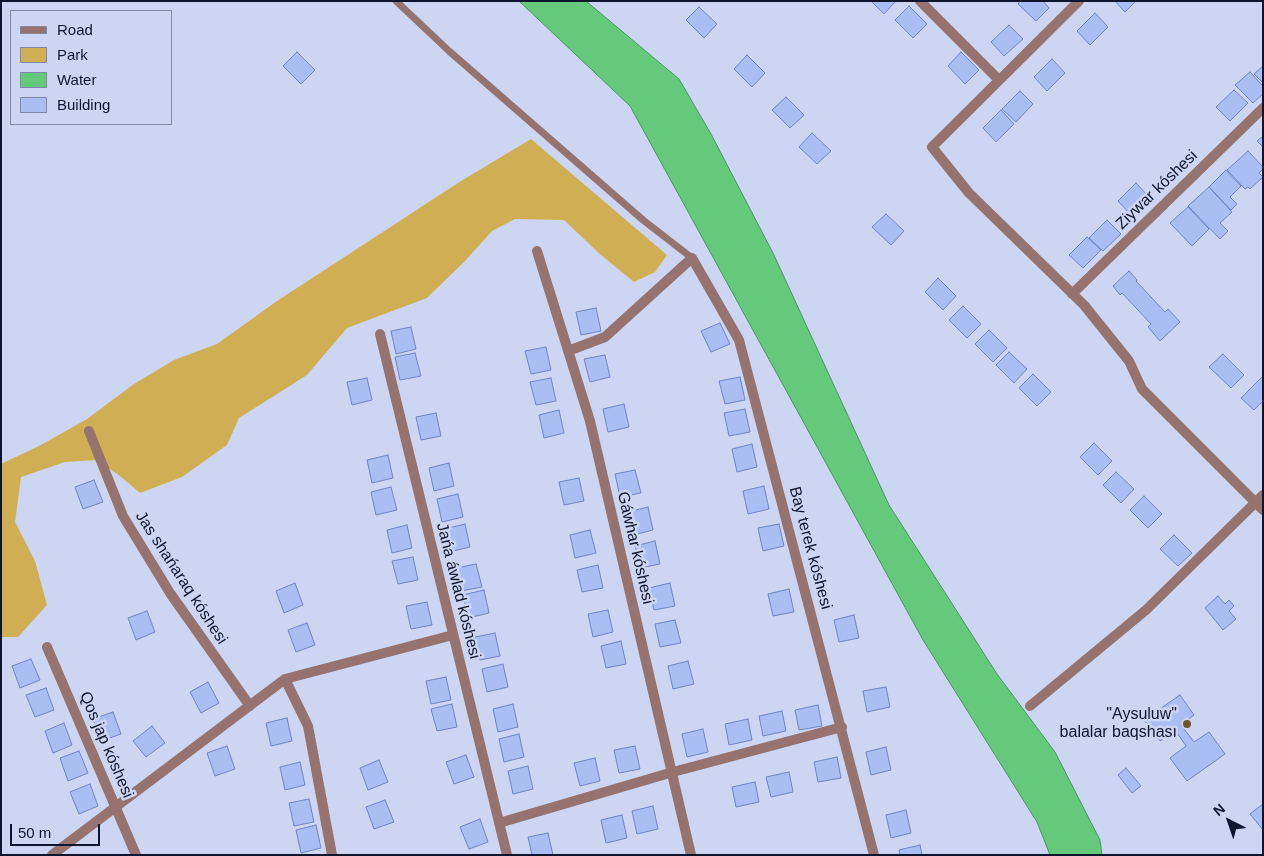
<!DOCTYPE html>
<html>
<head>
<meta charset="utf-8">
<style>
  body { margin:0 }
  #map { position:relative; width:1264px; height:856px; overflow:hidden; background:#ccd6f2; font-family:Arial,sans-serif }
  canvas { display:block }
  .frame { position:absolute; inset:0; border:2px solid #0e152e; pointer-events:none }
  .legend { position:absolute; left:10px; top:10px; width:162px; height:115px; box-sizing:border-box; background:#ccd6f2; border:1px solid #8089a4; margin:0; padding:6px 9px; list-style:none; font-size:15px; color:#0e152e }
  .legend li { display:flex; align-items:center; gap:10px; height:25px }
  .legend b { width:25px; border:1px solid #8089a4 }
  .north { position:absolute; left:1204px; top:796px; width:50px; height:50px; -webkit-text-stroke:4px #ccd6f2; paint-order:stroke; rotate:319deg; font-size:14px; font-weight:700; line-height:20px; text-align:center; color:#0e152e }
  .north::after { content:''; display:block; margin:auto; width:18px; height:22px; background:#0e152e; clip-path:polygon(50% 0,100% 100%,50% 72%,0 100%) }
  .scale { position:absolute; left:10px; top:824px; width:90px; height:22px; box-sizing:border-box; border:2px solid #0e152e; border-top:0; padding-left:6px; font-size:15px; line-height:18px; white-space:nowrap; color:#0e152e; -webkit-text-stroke:4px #ccd6f2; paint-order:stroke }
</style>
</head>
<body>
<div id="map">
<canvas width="1264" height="856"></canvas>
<div class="frame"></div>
<ul class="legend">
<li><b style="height:6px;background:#96736e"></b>Road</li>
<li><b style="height:14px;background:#d0af54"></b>Park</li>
<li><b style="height:14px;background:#64c97a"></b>Water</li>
<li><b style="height:14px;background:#aabef4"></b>Building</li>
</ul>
<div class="north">N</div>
<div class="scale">50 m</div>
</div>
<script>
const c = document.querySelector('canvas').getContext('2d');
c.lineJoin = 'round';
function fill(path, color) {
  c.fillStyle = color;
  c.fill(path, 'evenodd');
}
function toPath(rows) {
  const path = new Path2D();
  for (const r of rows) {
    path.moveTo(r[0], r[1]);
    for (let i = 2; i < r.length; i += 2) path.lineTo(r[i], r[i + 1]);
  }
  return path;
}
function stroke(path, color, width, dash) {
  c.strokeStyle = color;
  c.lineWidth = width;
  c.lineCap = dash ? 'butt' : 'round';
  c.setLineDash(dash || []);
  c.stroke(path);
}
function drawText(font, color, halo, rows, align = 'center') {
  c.font = font + ' Arial,sans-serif';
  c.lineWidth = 5;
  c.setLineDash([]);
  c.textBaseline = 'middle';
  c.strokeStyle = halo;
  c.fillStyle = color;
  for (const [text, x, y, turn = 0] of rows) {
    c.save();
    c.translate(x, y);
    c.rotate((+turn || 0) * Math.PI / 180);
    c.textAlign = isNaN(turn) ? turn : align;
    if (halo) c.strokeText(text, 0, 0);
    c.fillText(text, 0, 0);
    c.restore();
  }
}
fill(toPath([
  [531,139,667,255,655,272,634,282,601,255,564,220,515,219,492,231,465,261,427,298,347,328,307,375,239,418,227,445,182,477,140,493,120,476,97,460,65,462,21,477,15,522,35,561,47,605,18,637,1,637,1,464,41,445,87,419,134,384,174,360,217,344,277,301,461,181]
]), '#d0af54');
const water = toPath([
  [519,1,586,1,679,79,711,134,773,253,889,505,997,674,1055,752,1100,840,1102,855,1050,855,1037,822,923,640,630,106,519,1]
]);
fill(water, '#64c97a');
stroke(water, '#4a9363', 1);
const building = toPath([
  [871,1,896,1,884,14,871,1],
  [1020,1,1043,1,1049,8,1036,21,1018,4,1020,1],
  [1115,1,1136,1,1125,12,1115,1],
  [909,6,927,24,913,38,895,20,909,6],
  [699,7,717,24,704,38,686,20,699,7],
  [1095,13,1108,27,1090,45,1077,31,1095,13],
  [1009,25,1023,39,1004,56,991,42,1009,25],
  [297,52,315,70,301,84,283,66,297,52],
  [961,52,979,70,965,84,948,66,961,52],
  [747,55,765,73,752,87,734,69,747,55],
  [1052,59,1065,73,1047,91,1034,77,1052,59],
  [1263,66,1263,83,1254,74,1263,66],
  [1250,72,1263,86,1263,94,1253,103,1235,85,1250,72],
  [1234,90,1248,103,1230,121,1216,107,1234,90],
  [1020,91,1033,104,1016,122,1002,109,1020,91],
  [786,97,804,115,790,128,772,110,786,97],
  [1001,110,1014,124,996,142,983,128,1001,110],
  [812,133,831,151,817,164,799,147,812,133],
  [1263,136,1263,147,1257,141,1263,136],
  [1248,151,1263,167,1263,169,1259,173,1263,177,1250,189,1248,187,1245,189,1227,170,1248,151],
  [1226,170,1241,186,1230,197,1237,204,1231,210,1209,187,1226,170],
  [1136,183,1149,197,1131,215,1118,201,1136,183],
  [1209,187,1232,212,1220,223,1228,231,1220,239,1188,206,1209,187],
  [1188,207,1209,229,1192,246,1170,223,1188,207],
  [886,214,904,231,891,245,872,227,886,214],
  [1107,220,1121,234,1103,251,1089,238,1107,220],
  [1087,237,1101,250,1083,268,1069,255,1087,237],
  [1129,271,1137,280,1136,281,1165,312,1168,309,1180,322,1160,341,1148,327,1151,324,1122,293,1120,295,1113,286,1129,271],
  [938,278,956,296,943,310,925,292,938,278],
  [963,306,981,324,967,338,949,320,963,306],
  [596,308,601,331,581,335,576,312,596,308],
  [720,323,730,344,711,352,701,331,720,323],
  [411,327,416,349,396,354,391,331,411,327],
  [989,330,1007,348,993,362,975,344,989,330],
  [546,347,551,370,531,374,525,351,546,347],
  [1009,352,1027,369,1014,383,996,365,1009,352],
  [415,353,421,376,400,380,395,357,415,353],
  [1223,354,1244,375,1231,388,1209,367,1223,354],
  [605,355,610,377,590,382,584,359,605,355],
  [1033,374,1051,392,1037,406,1019,388,1033,374],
  [1263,376,1263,401,1254,410,1241,398,1263,376],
  [740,377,745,400,725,404,719,381,740,377],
  [367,378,372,400,352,405,347,382,367,378],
  [551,378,556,401,536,405,530,382,551,378],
  [624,404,629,427,608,432,603,409,624,404],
  [745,409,750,432,729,436,724,413,745,409],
  [559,410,564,433,544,438,539,415,559,410],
  [436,413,441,436,421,440,416,417,436,413],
  [1094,443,1112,461,1098,475,1080,457,1094,443],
  [752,444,757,467,737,472,732,449,752,444],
  [388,455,393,478,372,483,367,460,388,455],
  [449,463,454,486,434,491,429,468,449,463],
  [635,470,641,493,620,497,615,474,635,470],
  [1116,472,1134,489,1121,503,1103,485,1116,472],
  [579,478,584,501,564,505,559,482,579,478],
  [94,480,103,502,83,509,75,487,94,480],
  [764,486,769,509,748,514,743,491,764,486],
  [391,487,397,510,376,515,371,492,391,487],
  [458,494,463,517,442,522,437,499,458,494],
  [1144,496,1162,514,1148,528,1130,510,1144,496],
  [648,507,653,530,633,535,628,512,648,507],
  [465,524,470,547,449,552,444,529,465,524],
  [779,524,784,546,763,551,758,528,779,524],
  [407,525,412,548,392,553,387,530,407,525],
  [590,530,596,553,575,558,570,535,590,530],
  [1174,535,1192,553,1178,566,1160,549,1174,535],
  [655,541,660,564,640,568,635,546,655,541],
  [413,557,418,580,398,584,392,561,413,557],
  [476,564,482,587,461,591,456,568,476,564],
  [598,565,603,588,582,592,577,570,598,565],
  [295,583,303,605,284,613,276,591,295,583],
  [670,583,675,606,654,610,649,588,670,583],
  [789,589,794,612,773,616,768,594,789,589],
  [484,590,489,613,468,618,463,595,484,590],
  [1218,596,1225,604,1229,600,1234,606,1229,611,1236,619,1223,630,1205,608,1218,596],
  [427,602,432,625,411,629,406,606,427,602],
  [608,610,613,632,593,637,588,614,608,610],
  [147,611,155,632,136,640,128,618,147,611],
  [854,615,859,638,839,642,834,620,854,615],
  [675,620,681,643,660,647,655,624,675,620],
  [307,623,315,645,296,652,288,630,307,623],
  [495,633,500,656,480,660,475,637,495,633],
  [621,641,626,664,606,668,601,646,621,641],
  [31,659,40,680,20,688,12,666,31,659],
  [688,661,694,684,673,689,668,666,688,661],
  [503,664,508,687,487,692,482,669,503,664],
  [446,677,451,700,431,704,426,681,446,677],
  [208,682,219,703,201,713,190,692,208,682],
  [886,687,890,707,867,712,863,691,886,687],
  [46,688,54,710,35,717,26,695,46,688],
  [1180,695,1194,715,1181,725,1194,742,1209,732,1225,754,1187,781,1170,758,1186,746,1175,730,1160,741,1144,720,1180,695],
  [452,704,457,727,437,731,431,709,452,704],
  [513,704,518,727,498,732,493,709,513,704],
  [818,705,822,726,799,730,795,710,818,705],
  [782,711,786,731,763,736,759,716,782,711],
  [113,712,121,734,101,741,93,719,113,712],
  [287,718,292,741,271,746,266,723,287,718],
  [748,719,752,740,729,745,725,724,748,719],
  [64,723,72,745,53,753,45,731,64,723],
  [152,726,165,743,146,757,133,741,152,726],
  [703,729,708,752,687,757,682,734,703,729],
  [519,734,524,757,504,762,499,739,519,734],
  [227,746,235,769,215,776,207,753,227,746],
  [635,746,640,769,619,773,614,750,635,746],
  [886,747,891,770,871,775,866,752,886,747],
  [79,751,88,773,68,781,60,758,79,751],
  [466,755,474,777,454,784,446,762,466,755],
  [837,757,841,778,818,782,814,762,837,757],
  [595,758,600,781,580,786,574,763,595,758],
  [379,760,388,782,368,790,360,768,379,760],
  [300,762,305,785,285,790,280,767,300,762],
  [528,766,533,789,513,794,508,771,528,766],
  [1126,768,1141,786,1132,793,1118,775,1126,768],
  [789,772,793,792,771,797,766,777,789,772],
  [755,782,759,802,736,807,732,787,755,782],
  [90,784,98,806,79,814,70,792,90,784],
  [309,799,314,822,294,826,289,803,309,799],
  [385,800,394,822,374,829,366,807,385,800],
  [1263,804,1263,830,1250,814,1263,804],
  [653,806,658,829,637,834,632,811,653,806],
  [906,810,911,833,891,838,886,815,906,810],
  [622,815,627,838,606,843,601,820,622,815],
  [480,819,488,842,469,849,460,827,480,819],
  [316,825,321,848,301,853,296,830,316,825],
  [548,833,553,855,532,855,528,837,548,833],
  [920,845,922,855,900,855,899,850,920,845]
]);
fill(building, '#aabef4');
stroke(building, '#6e84c4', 1);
stroke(toPath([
  [396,1,449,51,643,220,692,258]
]), '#96736e', 7);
stroke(toPath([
  [920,1,999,80],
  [1079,1,932,147,969,193,1084,305,1129,361,1142,389,1263,510],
  [537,251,590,421,691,855],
  [1072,294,1263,108],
  [380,334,507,855],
  [568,351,605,337,692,258,739,340,874,855],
  [89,431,123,516,170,593,250,706],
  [47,647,136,855],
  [285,679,308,726,332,855],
  [1030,706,1146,610,1263,495],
  [499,823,673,772,842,727],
  [52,855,285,679,453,635]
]), '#96736e', 10);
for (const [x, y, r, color] of [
  [1187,724,5,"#6b5826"]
]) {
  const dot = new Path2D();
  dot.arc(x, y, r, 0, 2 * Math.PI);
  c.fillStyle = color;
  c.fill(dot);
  stroke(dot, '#ccd6f2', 2);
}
drawText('16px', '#0e152e', '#ccd6f2', [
  ["Ziywar kóshesi",1157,190,-44],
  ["Gáwhar kóshesi",635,548,77],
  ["Bay terek kóshesi",810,548,75],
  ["Jas shańaraq kóshesi",181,578,57],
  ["Jańa áwlad kóshesi",458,591,76],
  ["Qos jap kóshesi",106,745,67]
]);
drawText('16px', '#0e152e', '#ccd6f2', [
  ["\"Aysuluw\"",1177,715],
  ["balalar baqshası",1177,733]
], 'right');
</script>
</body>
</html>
